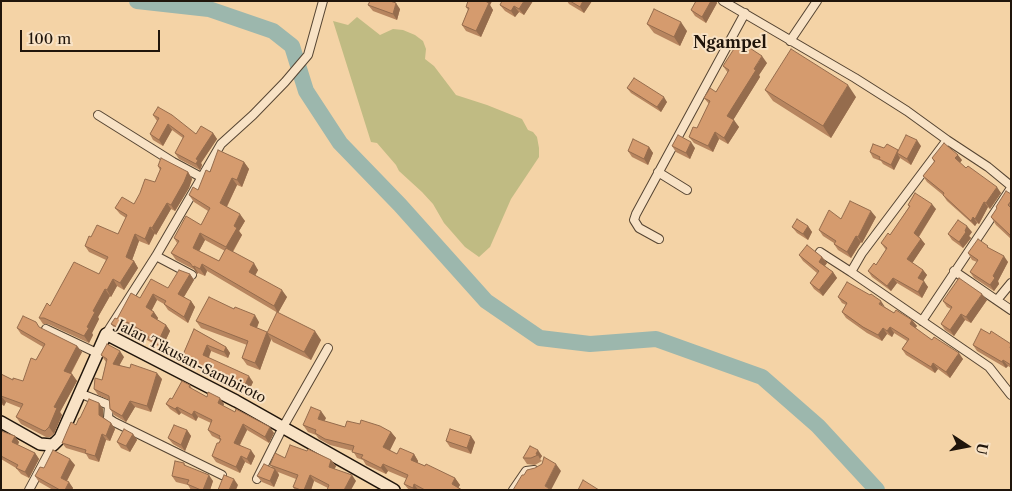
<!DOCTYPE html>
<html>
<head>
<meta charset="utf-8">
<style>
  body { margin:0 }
  #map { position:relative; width:1012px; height:491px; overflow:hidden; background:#f4d3a6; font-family:"Libre Caslon Text",serif }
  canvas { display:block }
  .frame { position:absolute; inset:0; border:2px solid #20150b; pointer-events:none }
  .north { position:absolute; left:942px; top:421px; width:50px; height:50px; -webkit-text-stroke:4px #f8e2c5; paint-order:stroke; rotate:101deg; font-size:14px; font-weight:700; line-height:20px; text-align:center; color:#20150b }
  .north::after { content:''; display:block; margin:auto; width:18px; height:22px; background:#20150b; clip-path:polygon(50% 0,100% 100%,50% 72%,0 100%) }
  .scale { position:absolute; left:20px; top:30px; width:140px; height:22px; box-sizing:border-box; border:2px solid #20150b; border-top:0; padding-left:6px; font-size:15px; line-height:18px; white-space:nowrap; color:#20150b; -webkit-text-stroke:4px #f8e2c5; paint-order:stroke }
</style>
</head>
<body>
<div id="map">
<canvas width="1012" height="491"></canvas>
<div class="frame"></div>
<div class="north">U</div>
<div class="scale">100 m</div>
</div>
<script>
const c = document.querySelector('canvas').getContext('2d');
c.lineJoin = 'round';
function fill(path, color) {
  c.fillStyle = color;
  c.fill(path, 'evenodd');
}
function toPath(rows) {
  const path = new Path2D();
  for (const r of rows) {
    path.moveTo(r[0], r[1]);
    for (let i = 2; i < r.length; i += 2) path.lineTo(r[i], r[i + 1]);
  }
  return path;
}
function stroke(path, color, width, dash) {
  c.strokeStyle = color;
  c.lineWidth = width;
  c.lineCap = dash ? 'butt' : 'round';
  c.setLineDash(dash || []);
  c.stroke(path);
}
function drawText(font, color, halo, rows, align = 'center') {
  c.font = font + ' "Libre Caslon Text",serif';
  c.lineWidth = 4;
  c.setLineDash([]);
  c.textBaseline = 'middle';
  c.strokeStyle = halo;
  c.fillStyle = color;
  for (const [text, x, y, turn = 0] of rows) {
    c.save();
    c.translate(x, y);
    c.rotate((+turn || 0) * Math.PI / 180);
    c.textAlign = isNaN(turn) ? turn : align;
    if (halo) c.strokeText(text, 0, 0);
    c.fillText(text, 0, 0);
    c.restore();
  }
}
fill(toPath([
  [357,17,380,35,393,29,403,30,415,35,423,41,426,49,425,59,434,66,456,95,487,105,522,119,528,130,533,132,537,137,539,148,539,157,511,199,490,247,479,257,465,247,444,223,433,204,422,192,399,171,396,165,377,143,371,142,333,21,348,25]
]), '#c0bb83');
stroke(toPath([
  [181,1,181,6]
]), '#6a766c', 2.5);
stroke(toPath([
  [137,1,209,9,273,31,292,46,306,91,340,143,400,205,486,301,540,338,590,344,656,339,762,377,818,426,877,490]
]), '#9cb7ad', 16);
const street = toPath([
  [723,1,855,78,907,111,947,140,988,167,1011,186],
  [790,41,817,1],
  [98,115,173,162,201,177],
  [947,140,862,253,851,272,989,367,1011,395],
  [658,172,687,190],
  [659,239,639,228,634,220,636,214,745,13],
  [820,252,851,272],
  [156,256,192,275],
  [954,271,1011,310],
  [997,300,1011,283],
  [922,321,1011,188],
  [46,329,97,353],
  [106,334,156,256,221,144,253,115,285,82,308,55,323,1],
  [79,393,109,405,108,418,114,422,222,475],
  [257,479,283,427,328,348],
  [29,490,53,445],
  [513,490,526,471,534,470]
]);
const secondary = toPath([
  [1,422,40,444,53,445,60,438,106,334,236,401,394,490]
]);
stroke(street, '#554432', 10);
stroke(secondary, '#20150b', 14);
stroke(street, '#f8e2c5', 8);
stroke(secondary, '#f8e2c5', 11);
fill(toPath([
  [468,1,492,1,490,5,493,10,481,37,466,31,462,25,468,10,466,7],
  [533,1,524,15,519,12,515,17,505,11,500,5],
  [567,1,592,1,584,13,569,4],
  [696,1,716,1,717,3,706,23,695,16,691,10],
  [368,5,400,9,397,20,373,11],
  [647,24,687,31,680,46,654,33],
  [767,63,759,75,760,77,733,120,739,127,728,144,719,139,713,152,694,143,689,137,697,128,709,104,704,98,716,92,728,73,723,66],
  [627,88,667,102,661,112,631,93],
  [765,90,856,97,831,138,773,101],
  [153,115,196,134,213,133,217,139,201,163,202,165,200,170,179,159,175,153,183,138,172,130,163,146,153,140,150,134,157,121],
  [672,146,695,148,690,159,676,152],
  [921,146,911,165,900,158,894,170,883,164,881,161,873,158,870,152,884,148,898,150],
  [649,147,653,153,648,165,632,157,628,151],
  [932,158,962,160,960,163,966,168,1001,193,990,209,988,207,979,224,977,223,975,226,947,201,943,195,927,182,923,176,934,162],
  [244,162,249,169,242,187,237,185,227,207,245,221,239,231,242,235,233,252,258,270,255,276,287,297,278,313,207,271,205,276,198,273,197,274,195,270,176,260,171,253,177,243,174,238,201,225,208,211,194,202,189,195,198,190,210,172],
  [205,240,225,251,219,261,199,251],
  [158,166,188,172,192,179,189,188,175,211,171,209,156,235,155,233,149,245,139,241,132,260,134,261,138,268,124,290,117,286,111,297,110,296,98,317,99,319,92,333,93,335,89,343,48,324,43,324,39,318,50,306,99,274,106,260,89,252,85,246,91,237,118,234,126,218,120,214,115,208,134,204,155,182,160,170],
  [1011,194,1011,239,996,225,991,217,997,209,996,207],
  [908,205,936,209,919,237,921,239,925,244,912,263,923,270,927,275,923,281,928,287,922,298,897,283,891,291,872,277,868,271,876,265,886,250,881,243,890,235,909,207],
  [876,217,862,243,861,242,851,258,838,250,834,244,834,243,823,236,819,230,841,219],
  [808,226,812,232,808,240,797,233,792,227],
  [972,232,969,236,971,238,963,248,952,240,948,234],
  [990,249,1008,262,998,281,999,284,994,291,974,278,970,272,977,262,972,260,968,253],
  [799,255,822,257,827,263,825,266,833,272,837,278,823,296,814,289,810,283,817,273,803,261],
  [190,274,194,280,184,297,191,301,195,307,188,323,168,310,164,304,157,300,152,310,158,318,157,320,166,325,170,331,162,348,147,340,143,335,132,329,127,336,116,330,111,324,140,298,168,288],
  [838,297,885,307,894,313,912,320,917,326,915,328,932,340,963,359,950,378,938,369,935,373,906,355,902,349,907,341,894,333,892,337,887,334,882,341,867,333,846,318,842,312,846,305,842,303],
  [987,300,971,323,965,320,954,336,945,330,941,324,951,309,947,307,943,301],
  [196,321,259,322,257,328,267,333,321,340,311,360,273,342,271,339,260,370,247,365,242,358,247,345,201,328],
  [17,328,39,328,77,346,82,352,71,374,72,374,77,381,60,412,62,415,54,434,50,437,46,437,21,424,16,417,21,408,6,402,4,406,1,404,1,374,13,380,23,381,36,360,43,347,21,334],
  [194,329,226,347,230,353,228,358,211,351,209,358,253,382,247,395,186,363,182,357],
  [1011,344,1011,368,1008,366,1006,368,977,351,973,345],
  [101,355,124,357,119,365,162,379,151,412,135,407,126,422,114,415,110,409,109,400,98,395,94,389,102,380,106,362],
  [190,385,192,389,207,397,224,404,223,406,274,433,269,443,247,430,240,445,255,456,251,465,245,462,240,473,216,462,212,456,220,440,212,436,208,430,211,423,198,417,196,421,181,413,179,415,170,409,166,404],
  [99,403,103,409,103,418,111,423,115,429,110,441,106,440,99,462,89,459,86,454,66,448,62,443,76,425,80,418],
  [326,418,324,421,345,427,391,432,396,438,390,450,397,454,414,454,418,461,418,463,455,478,460,485,458,487,462,490,409,490,404,484,407,479,388,471,386,474,366,465,363,460,357,458,353,451,330,445,319,439,316,435,308,432,303,425],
  [187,430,191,436,185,451,173,444,168,438],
  [1,431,19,442,18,445,35,453,39,459,29,478,21,474,16,468,1,459],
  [133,434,137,440,130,452,121,448,117,442],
  [446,441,475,442,471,454,450,447],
  [530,446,542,456,540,459,542,461,535,465,527,464,523,458],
  [285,458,331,460,336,466,334,469,356,481,328,488,314,481,311,490,295,490,293,487,296,479,278,472,279,475,274,487,262,482,257,476,272,467,270,465],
  [184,463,186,466,213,481,210,490,191,490,188,485,176,482,172,476],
  [75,465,67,481,73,488,72,490,53,490,39,482,35,476,44,468]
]), '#b7855f');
fill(toPath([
  [485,1,492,1,490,5,493,10,481,37,476,31],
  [524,1,533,1,524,15,519,9],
  [583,1,592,1,584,13,580,7],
  [711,1,716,1,717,3,706,23,702,17],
  [396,3,400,9,397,20,393,14],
  [514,6,519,12,515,17,511,11],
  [681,22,687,31,680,46,674,37],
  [762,56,767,63,759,75,760,77,732,122,727,116],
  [848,85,856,97,831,138,823,126],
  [664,97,667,102,661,112,657,107],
  [734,120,739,127,728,144,724,138],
  [168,124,172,130,163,146,159,140],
  [715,132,719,139,713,152,708,146],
  [213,133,217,139,201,163,202,165,200,170,196,164,196,159],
  [917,140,921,146,911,165,907,159],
  [691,142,695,148,690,159,686,153],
  [649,147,653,153,648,165,644,159],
  [897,153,900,158,894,170,891,165],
  [958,155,962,160,959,164,955,158],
  [244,162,249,169,242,187,237,180],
  [188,172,192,179,189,188,175,211,171,205],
  [232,178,237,185,225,210,220,203],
  [997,187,1001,193,990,209,986,203],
  [984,202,988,207,979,224,975,219],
  [167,203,171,209,156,235,152,228],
  [932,204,936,209,917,239,914,233],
  [871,211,876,217,862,243,858,237],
  [240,214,245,221,239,231,242,235,231,254,226,247,234,226],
  [973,217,977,223,975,226,971,221],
  [808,226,812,232,808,240,803,234],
  [967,226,972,232,969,236,971,238,963,248,959,242],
  [150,227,155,233,149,245,145,239],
  [200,233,205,240,197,255,193,248],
  [135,234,139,241,131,263,126,257],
  [856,236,861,242,851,258,847,252],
  [921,239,925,244,911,265,907,259],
  [1004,256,1008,262,998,281,999,284,994,291,990,285,993,276],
  [822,257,827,263,823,268,819,262],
  [134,261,138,268,124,290,120,283],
  [254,263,258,270,253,279,249,272],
  [202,264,207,271,205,276,200,269],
  [194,266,198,273,197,274,193,267],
  [923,270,927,275,922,283,918,278],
  [833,272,837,278,823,296,819,290],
  [190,274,194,280,182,300,178,294],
  [893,278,897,283,891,291,887,286],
  [113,279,117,286,111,297,107,290],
  [924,281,928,287,922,298,918,292],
  [105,289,110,296,98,317,99,319,92,333,93,335,89,343,84,336,87,327,93,311],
  [282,290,287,297,278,313,274,306],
  [153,294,157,300,150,313,146,307],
  [982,294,987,300,971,323,966,317],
  [191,301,195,307,188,323,184,317],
  [881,301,885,307,879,304],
  [154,312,158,318,156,322,151,316],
  [961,314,965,320,954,336,950,330],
  [255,315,259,322,255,332,250,325],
  [912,320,917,326,914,330,910,324],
  [127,322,132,329,127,336,123,330],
  [166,325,170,331,162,348,158,342],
  [890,327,894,333,892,337,887,331],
  [883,328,887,334,882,341,878,335],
  [315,331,321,340,311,360,304,352],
  [267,332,271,340,260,370,255,363],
  [207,345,211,351,207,361,203,355],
  [77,346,82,352,68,378,64,371],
  [226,347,230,353,228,358,224,352],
  [120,351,124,357,117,370,113,364],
  [959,353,963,359,950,378,946,372],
  [1003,360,1008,366,1006,368,1002,362],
  [933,363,938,369,935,373,931,367],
  [157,373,162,379,151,412,147,406],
  [72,374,77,381,60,412,62,415,54,434,49,427,54,407],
  [249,376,253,382,247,395,243,389],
  [1,396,6,402,4,406,1,401],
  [220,398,224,404,222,409,218,403],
  [130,401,135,407,126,422,122,416],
  [99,403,103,409,103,421,99,415],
  [177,407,181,413,179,415,175,409],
  [194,411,198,417,196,421,192,415],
  [321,411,326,418,322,426,318,419],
  [111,423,115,429,110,441,106,436],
  [243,424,247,430,238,448,234,443],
  [270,427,274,433,269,443,265,437],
  [187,430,191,436,185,451,181,445],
  [391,432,396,438,388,454,383,447],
  [102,434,106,440,99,462,95,456],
  [133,434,137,440,130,452,126,446],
  [15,436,19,442,16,448,12,442],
  [471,436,475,442,471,454,467,448],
  [251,450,255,456,251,465,247,459],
  [538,450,542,456,540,459,538,455,536,454],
  [35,453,39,459,29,478,25,472],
  [414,454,418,461,416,466,411,460],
  [241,456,245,462,240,473,236,467],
  [70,459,75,465,65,484,61,478],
  [331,460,336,466,333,473,329,467],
  [383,464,388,471,386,474,381,468],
  [556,464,561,471,551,490,545,486],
  [275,469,279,475,274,487,270,481],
  [209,475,213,481,210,490,203,490],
  [310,475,314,481,311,490,304,490],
  [352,475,356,481,351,490,344,490],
  [455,478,460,485,457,490,452,484],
  [234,479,238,485,236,490,229,490],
  [69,482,73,488,72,490,65,490],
  [414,484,418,490,414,490,413,488]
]), '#956c4d');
const building = toPath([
  [370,1,390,1,396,3,393,14,368,5,370,1],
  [468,1,485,1,489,3,476,31,462,25,469,8,466,7,468,1],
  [502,1,524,1,519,9,514,6,511,11,500,5,502,1],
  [570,1,583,1,580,7,570,1],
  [696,1,711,1,702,17,691,10,696,1],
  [654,9,681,22,674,37,647,24,654,9],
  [739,41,762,56,754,69,756,70,727,116,734,120,724,138,715,132,708,146,689,137,693,127,697,128,710,101,704,98,710,88,716,92,729,70,723,66,739,41],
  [791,49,848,85,823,126,765,90,791,49],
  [634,78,664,97,657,107,627,88,634,78],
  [158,107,172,115,196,134,201,126,213,133,196,159,198,160,196,164,175,153,184,136,168,124,159,140,150,134,159,118,153,115,158,107],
  [678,135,691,142,686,153,672,146,678,135],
  [906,135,917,140,907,159,897,153,906,135],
  [633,139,649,147,644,159,628,151,633,139],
  [944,143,958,155,955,158,966,168,968,166,997,187,986,203,984,202,975,219,973,217,971,221,943,195,944,193,923,176,935,161,932,158,944,143],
  [873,144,884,148,887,144,898,150,891,165,879,159,880,157,870,152,873,144],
  [218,150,244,162,237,180,232,178,220,203,240,214,234,226,237,228,226,247,200,233,193,248,219,261,226,248,254,263,249,272,282,290,274,306,202,264,200,269,194,266,193,267,190,263,171,253,179,241,174,238,186,216,201,225,210,208,189,195,193,187,198,190,206,170,210,172,218,150],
  [161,158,188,172,184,182,171,205,167,203,152,228,150,227,145,239,135,234,126,257,134,261,120,283,113,279,107,290,105,289,93,311,95,312,87,327,89,328,84,336,44,318,39,318,47,303,50,306,74,262,99,274,108,257,85,246,89,236,91,237,97,225,118,234,127,215,115,208,122,197,134,204,140,193,145,179,155,182,161,168,158,166,161,158],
  [1006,191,1011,194,1011,201,1008,205,1011,208,1011,236,991,217,997,208,996,207,1006,191],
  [915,193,932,204,914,233,921,239,907,259,923,270,918,278,924,281,918,292,893,278,887,286,868,271,874,263,876,265,887,248,881,243,888,233,890,235,910,206,908,205,915,193],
  [850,201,871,211,858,237,856,236,847,252,834,244,836,241,819,230,829,210,841,219,850,201],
  [797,219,808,226,803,234,792,227,797,219],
  [958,220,967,226,965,231,966,232,959,242,948,234,958,220],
  [978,239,988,246,987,247,1004,256,993,276,995,278,990,285,970,272,978,260,968,253,978,239],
  [807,245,822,257,819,262,833,272,819,290,810,283,819,271,799,255,807,245],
  [179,270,190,274,178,294,191,301,184,317,164,304,166,301,153,294,146,307,154,312,151,316,166,325,158,342,143,334,144,332,127,322,123,330,111,324,115,318,117,319,131,293,140,298,151,279,168,288,179,270],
  [959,278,982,294,966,317,961,314,950,330,941,324,952,307,943,301,959,278],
  [847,282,870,295,871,294,881,301,879,304,894,313,896,310,912,320,910,324,932,340,934,337,959,353,946,372,933,363,931,367,902,349,909,339,890,327,887,331,883,328,878,335,863,327,842,312,847,303,838,297,847,282],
  [209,297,234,309,235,307,255,315,250,325,267,332,255,363,242,358,248,341,196,321,209,297],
  [277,312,315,331,304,352,267,333,277,312],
  [23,316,36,322,39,327,77,346,64,371,72,374,54,407,57,408,49,427,45,431,42,430,16,417,23,404,1,396,1,374,13,380,13,378,23,381,31,358,36,360,45,344,17,328,23,316],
  [194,329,226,347,224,352,207,345,203,355,249,376,243,389,182,357,194,329],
  [981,329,990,334,991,331,1011,344,1010,348,1011,349,1011,365,1003,360,1002,362,973,345,981,329],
  [107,344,120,351,113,364,130,368,131,364,157,373,147,406,130,401,122,416,110,409,109,396,94,389,95,378,102,380,107,359,101,355,107,344],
  [182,381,190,385,189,387,207,397,208,392,220,398,218,403,235,412,236,409,270,427,265,437,243,424,234,443,251,450,247,459,241,456,236,467,212,456,217,443,219,443,221,439,219,438,220,436,208,430,212,420,194,411,192,415,177,407,175,409,166,404,170,398,172,399,182,381],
  [89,399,99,403,99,415,111,423,106,436,102,434,95,456,85,453,86,450,62,443,71,422,76,425,79,418,80,418,89,399],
  [311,407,321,411,318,419,345,427,347,421,360,424,361,420,380,426,391,432,383,447,397,454,400,448,414,454,411,460,425,466,426,464,455,478,452,484,462,490,425,490,414,484,413,488,404,484,408,475,383,464,381,468,361,458,363,455,352,452,354,446,325,439,315,433,316,430,303,425,311,407],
  [174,425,187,430,181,445,168,438,174,425],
  [124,429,133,434,126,446,117,442,124,429],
  [450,429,471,436,467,448,446,441,450,429],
  [1,431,15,436,12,442,35,453,25,472,16,468,18,465,1,456,1,431],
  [290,445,307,451,308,449,331,460,329,467,352,475,344,490,327,490,329,485,310,475,304,490,301,490,293,487,298,475,270,465,275,453,285,458,290,445],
  [530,446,538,450,536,454,538,455,531,458,523,458,530,446],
  [53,450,70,459,61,478,69,482,65,490,60,490,35,476,40,467,44,468,53,450],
  [544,457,556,464,545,486,551,490,513,490,522,475,524,475,527,470,535,468,542,464,544,457],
  [175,461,184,463,184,465,209,475,203,490,201,490,187,484,189,480,172,476,175,461],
  [264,464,275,469,270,481,257,476,264,464],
  [224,475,234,479,229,490,218,490,224,475],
  [583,480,599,490,578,490,583,480]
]);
fill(building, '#d59b6e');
stroke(building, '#956c4d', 1);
drawText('14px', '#20150b', '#f8e2c5', [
  ["Jalan Tikusan-Sambiroto",191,362,27]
]);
drawText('bold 16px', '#20150b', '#f8e2c5', [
  ["Ngampel",730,43]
]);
</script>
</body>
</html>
